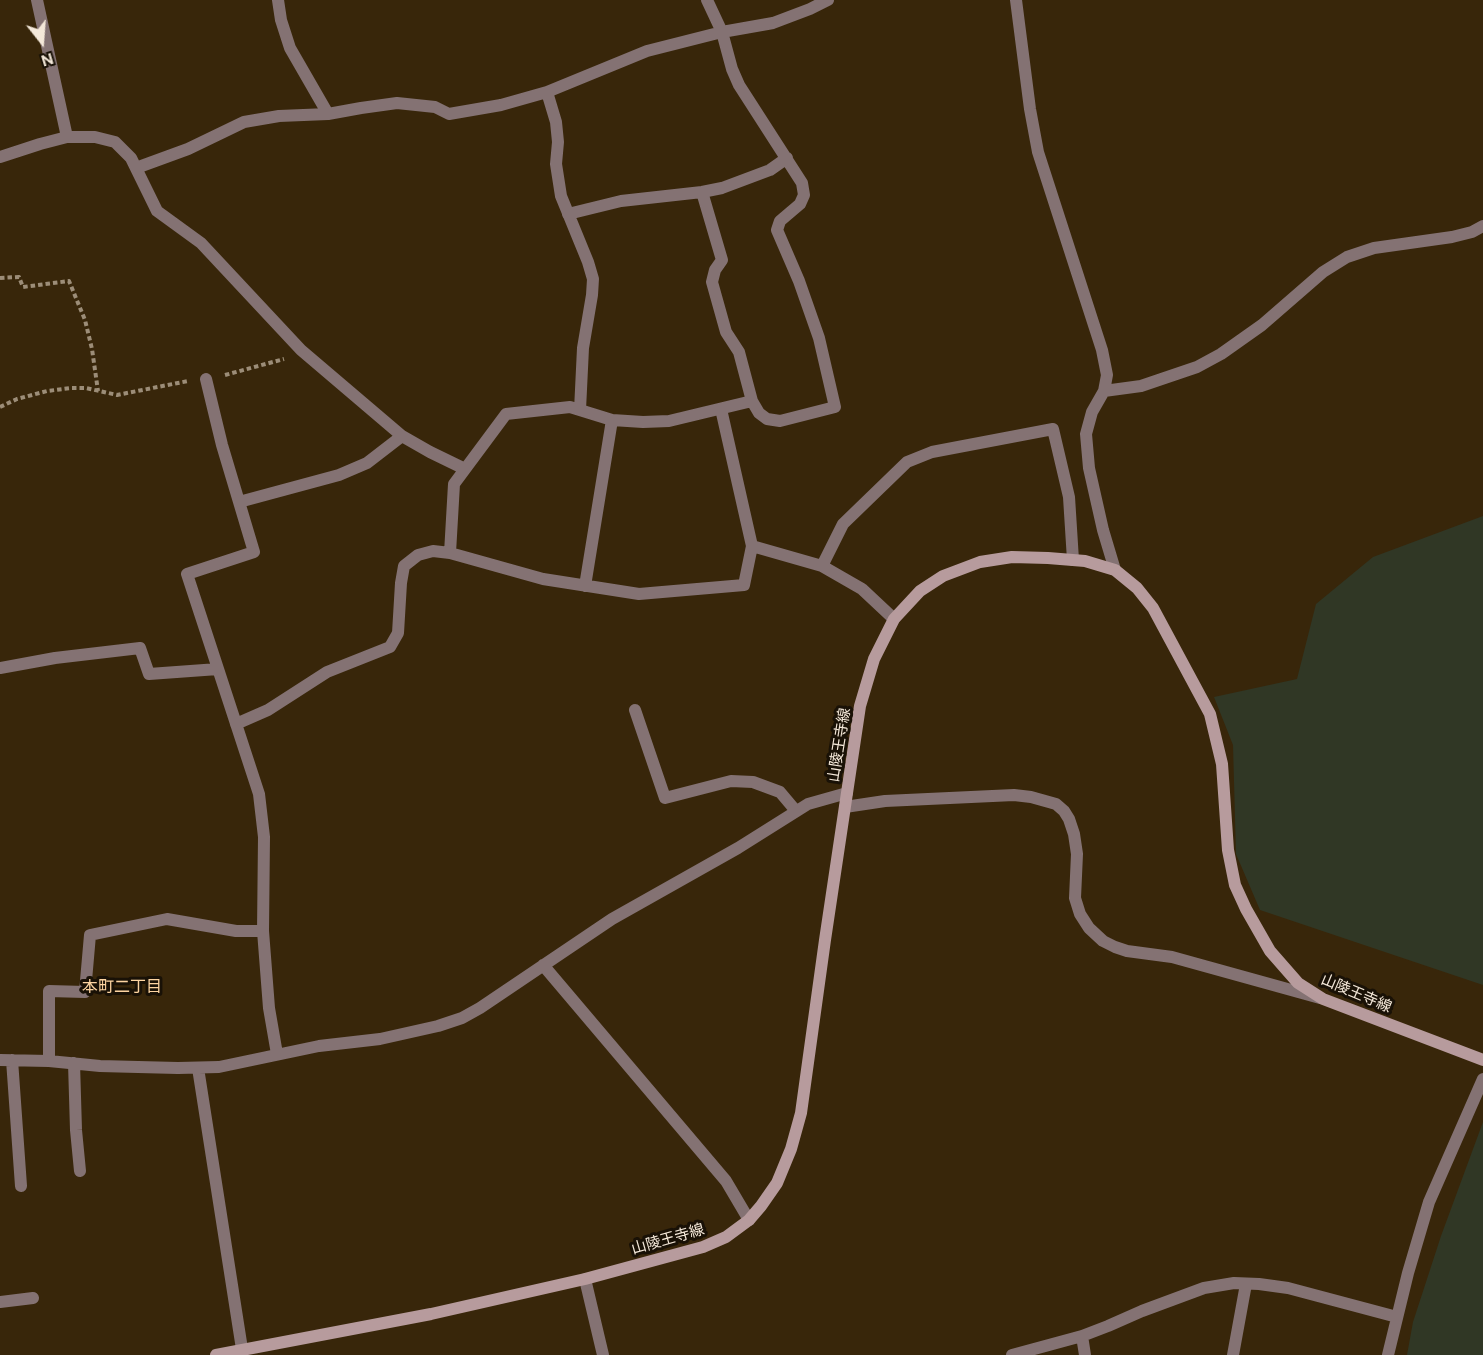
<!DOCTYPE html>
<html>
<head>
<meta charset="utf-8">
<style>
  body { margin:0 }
  #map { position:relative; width:1483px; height:1355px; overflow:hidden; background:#38260a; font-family:"DM Sans",sans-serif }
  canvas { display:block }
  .north { position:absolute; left:12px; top:12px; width:60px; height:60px; -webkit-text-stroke:4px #191106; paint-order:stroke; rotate:163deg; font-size:16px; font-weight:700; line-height:24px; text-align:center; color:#f4e8d9 }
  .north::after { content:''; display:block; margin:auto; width:21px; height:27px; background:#f4e8d9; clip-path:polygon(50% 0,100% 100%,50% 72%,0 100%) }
</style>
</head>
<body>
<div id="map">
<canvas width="1483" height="1355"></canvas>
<div class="north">N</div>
</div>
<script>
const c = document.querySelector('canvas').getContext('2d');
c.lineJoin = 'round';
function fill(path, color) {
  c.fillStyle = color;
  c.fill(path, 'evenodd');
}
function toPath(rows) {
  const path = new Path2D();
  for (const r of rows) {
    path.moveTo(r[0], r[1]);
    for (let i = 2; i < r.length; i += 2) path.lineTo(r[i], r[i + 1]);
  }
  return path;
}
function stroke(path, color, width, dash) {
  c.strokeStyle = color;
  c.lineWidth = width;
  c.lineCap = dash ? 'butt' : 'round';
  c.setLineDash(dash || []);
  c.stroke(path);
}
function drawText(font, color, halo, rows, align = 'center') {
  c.font = font + ' "DM Sans","Noto Sans JP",sans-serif';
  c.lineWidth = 6;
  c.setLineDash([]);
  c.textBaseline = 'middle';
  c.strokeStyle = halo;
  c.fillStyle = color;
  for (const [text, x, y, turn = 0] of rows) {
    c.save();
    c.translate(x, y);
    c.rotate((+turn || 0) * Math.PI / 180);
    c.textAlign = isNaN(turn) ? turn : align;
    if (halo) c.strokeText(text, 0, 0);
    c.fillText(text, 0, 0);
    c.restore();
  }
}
fill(toPath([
  [1483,516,1483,985,1260,910,1236,854,1233,745,1214,697,1297,679,1316,604,1373,557],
  [1483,1122,1483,1355,1407,1355,1413,1322,1441,1236]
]), '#303725');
stroke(toPath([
  [0,278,19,277,23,287,69,281,85,320,92,349,98,391],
  [225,375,284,359],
  [0,407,17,399,47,391,71,388,86,388,117,395,188,381]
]), '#9c8d78', 4, [4.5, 3]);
stroke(toPath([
  [37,0,67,137],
  [278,0,281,20,290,48,328,114],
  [1016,0,1030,109,1038,152,1102,350,1107,375,1104,391,1092,412,1086,434,1089,468,1103,530,1115,570],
  [547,92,556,122,558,142,556,164,561,196,588,262,593,279,592,295,583,348,580,410],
  [0,157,40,144,67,137,95,137,115,142,131,158,157,211,201,243,301,350,402,436,430,452,465,469],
  [136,168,188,149,244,122,279,116,328,114,361,108,397,103,435,107,449,114,501,105,547,92,647,51,722,32,773,23,810,9,828,0],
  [702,192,722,260,715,270,712,282,726,332,739,352,752,401,759,413,767,419,780,421,835,407,819,338,799,281,777,230,780,221,800,204,804,195,802,183,739,85,732,69,722,32,707,0],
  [568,214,621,201,702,192,722,188,770,170,787,158],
  [206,379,222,445,254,552,187,574,259,794,264,837,263,931,269,1008,277,1054],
  [1104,391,1141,386,1197,367,1221,354,1262,325,1323,272,1347,257,1374,248,1452,237,1472,232,1483,226],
  [239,502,339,475,367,463,402,436],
  [752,546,822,566,862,589,894,619],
  [450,553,454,484,506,414,570,407,612,420,643,422,669,421,752,401],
  [822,566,843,524,907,462,932,452,1053,429,1069,497,1073,560],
  [585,586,612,420],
  [0,668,55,658,140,648,149,674,218,669],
  [635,710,665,798,731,781,753,782,780,792,796,811],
  [236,724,268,710,327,672,390,647,398,633,401,583,404,566,418,555,433,551,450,553,543,579,639,594,744,585,752,546,721,409],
  [845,807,885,801,1014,795,1031,797,1056,804,1064,811,1069,819,1074,834,1077,854,1075,898,1080,914,1089,928,1103,941,1115,947,1127,951,1172,957,1320,998],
  [543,965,726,1181,749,1220],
  [0,1060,49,1061,100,1066,138,1067,178,1068,219,1067,319,1046,380,1039,438,1026,462,1018,480,1008,612,919,738,848,808,804,847,793],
  [12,1060,21,1186],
  [49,1061,49,991,85,992,90,935,167,919,236,931,263,931],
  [74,1063,76,1130,80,1171],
  [198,1068,242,1349],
  [585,1279,603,1355],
  [0,1302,33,1298],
  [1082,1336,1085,1355],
  [1012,1355,1082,1336,1108,1326,1142,1311,1204,1288,1234,1283,1259,1284,1288,1288,1397,1317],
  [1233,1355,1246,1284],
  [1388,1355,1408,1273,1429,1202,1483,1079]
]), '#847273', 12);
stroke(toPath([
  [216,1355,431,1314,585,1279,703,1247,726,1237,749,1220,761,1206,777,1183,791,1149,801,1113,825,940,860,706,874,659,894,619,920,591,943,576,980,562,1012,557,1048,558,1085,561,1115,570,1137,588,1153,608,1210,714,1222,764,1228,850,1235,885,1246,909,1270,951,1298,983,1323,999,1483,1060]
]), '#b79b9d', 12);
drawText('15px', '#f4e8d9', '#191106', [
  ["山陵王寺線",840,745,-81],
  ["山陵王寺線",1356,994,23],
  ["山陵王寺線",668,1240,-16]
]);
drawText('16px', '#fdd4a1', '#191106', [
  ["本町二丁目",122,988]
]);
</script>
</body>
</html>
